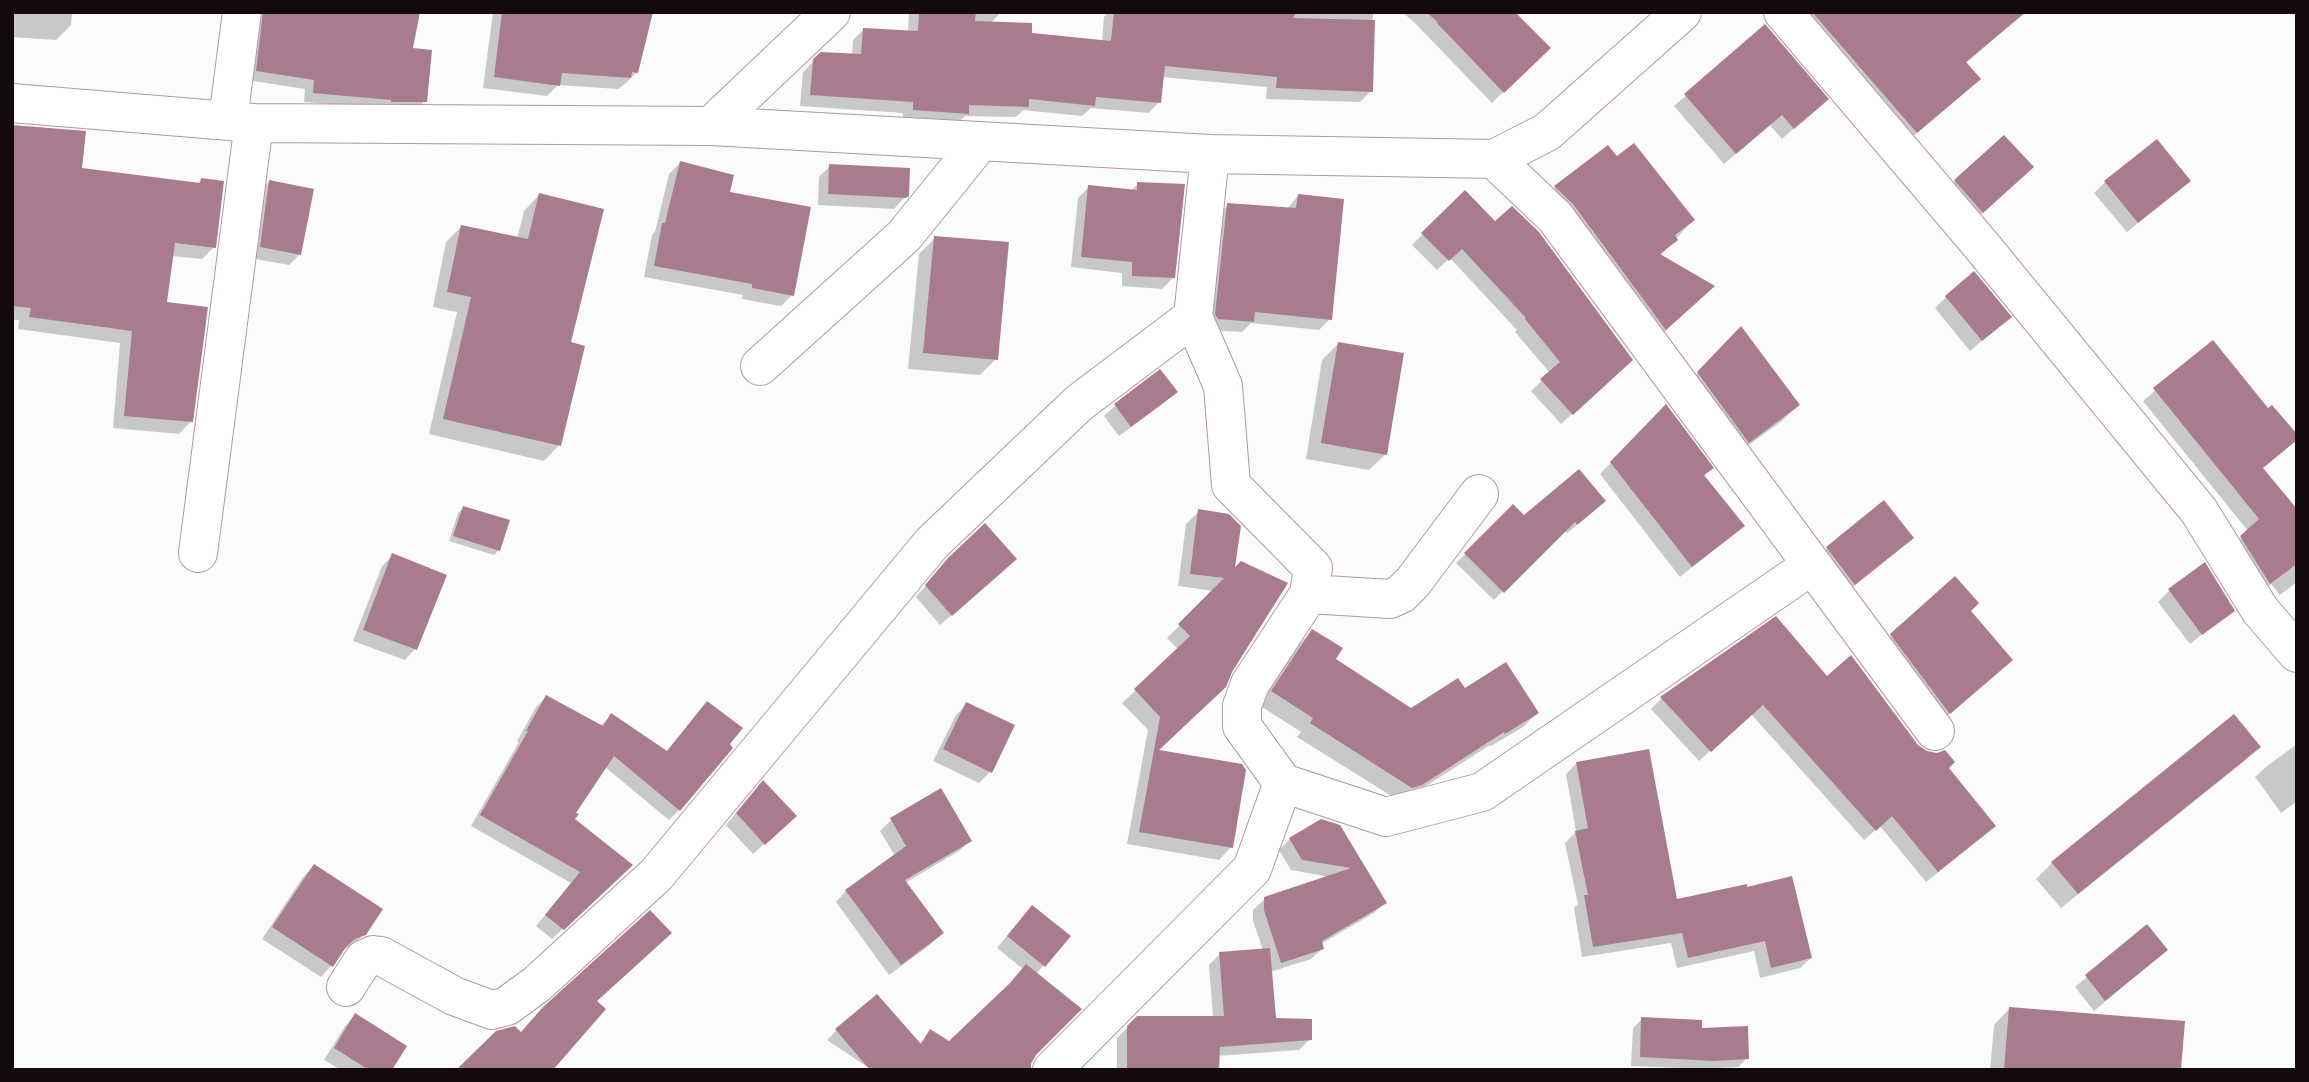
<!DOCTYPE html>
<html>
<head>
<meta charset="utf-8">
<style>
  body { margin:0 }
  #map { position:relative; width:2309px; height:1082px; overflow:hidden; background:#fbfbfb; font-family:Figtree,sans-serif }
  canvas { display:block }
  .frame { position:absolute; inset:0; border:14px solid #140a0e; pointer-events:none }
</style>
</head>
<body>
<div id="map">
<canvas width="2309" height="1082"></canvas>
<div class="frame"></div>
</div>
<script>
const c = document.querySelector('canvas').getContext('2d');
c.lineJoin = 'round';
function fill(path, color) {
  c.fillStyle = color;
  c.fill(path, 'evenodd');
}
function toPath(rows) {
  const path = new Path2D();
  for (const r of rows) {
    path.moveTo(r[0], r[1]);
    for (let i = 2; i < r.length; i += 2) path.lineTo(r[i], r[i + 1]);
  }
  return path;
}
function stroke(path, color, width, dash) {
  c.strokeStyle = color;
  c.lineWidth = width;
  c.lineCap = dash ? 'butt' : 'round';
  c.setLineDash(dash || []);
  c.stroke(path);
}
fill(toPath([
  [12,12,72,12,71,25,56,40,12,37],
  [253,12,418,12,411,50,425,101,415,111,304,102,305,89,247,80],
  [493,12,652,12,637,72,625,84,618,89,558,85,547,96,483,88],
  [909,12,1001,12,991,23,1030,35,1102,42,1104,17,1109,12,1373,12,1371,91,1360,102,1266,99,1267,87,1162,77,1159,102,1149,113,1091,108,1082,116,1023,110,1016,117,965,116,956,124,903,121,903,113,800,106,803,72,822,53,852,56,853,40,864,29,908,33],
  [1402,12,1476,12,1536,60,1492,103,1414,22],
  [1790,12,2021,12,2022,14,1965,64,1966,91,1904,144],
  [1765,26,1815,110,1782,139,1770,125,1724,164,1674,106],
  [12,127,80,169,197,184,201,180,214,247,202,259,172,256,165,304,191,421,179,434,113,428,120,343,18,329,19,320,12,320],
  [1608,147,1617,159,1693,220,1660,256,1698,301,1651,344,1541,202,1555,187],
  [680,163,728,193,792,295,781,306,742,299,743,295,644,277,652,235,655,232,669,174],
  [830,166,907,195,894,209,818,205,819,177],
  [2021,178,1971,223,1945,192,1955,181],
  [2189,181,2127,232,2094,193,2105,182],
  [269,182,300,254,289,265,250,258,258,193],
  [1138,184,1173,278,1162,289,1122,286,1122,273,1071,267,1078,198,1089,187,1130,191],
  [1465,192,1620,371,1561,424,1531,391,1550,373,1515,332,1517,330,1450,258,1437,270,1412,245],
  [539,195,569,344,559,445,544,461,429,434,457,312,433,307,446,242,461,227,517,239,524,211],
  [1298,196,1330,319,1319,330,1251,323,1242,332,1207,330,1217,216,1228,205,1287,209],
  [935,238,996,359,980,375,908,369,919,254],
  [1946,297,2009,317,1970,351,1935,308],
  [1741,329,1798,405,1782,421,1732,457,1682,389],
  [2213,342,2261,469,2297,512,2297,582,2280,595,2271,584,2258,594,2230,548,2248,531,2143,401],
  [1338,344,1386,454,1369,470,1306,459,1322,360],
  [1160,371,1175,392,1165,402,1119,436,1104,416,1115,406],
  [1666,406,1711,468,1703,476,1742,526,1680,577,1600,474],
  [1513,507,1524,517,1595,510,1567,533,1564,530,1494,600,1456,563],
  [463,508,499,550,494,555,449,541,458,513],
  [1199,511,1233,571,1156,751,1231,847,1219,860,1127,844,1148,730,1122,703,1179,650,1167,638,1214,591,1178,586,1186,524],
  [1912,538,1843,595,1816,559,1827,548],
  [393,555,415,649,405,660,353,641,382,566],
  [949,559,1004,570,940,625,916,597],
  [2204,564,2232,610,2190,644,2158,602,2169,591],
  [1969,612,2000,670,1938,724,1880,646,1891,635],
  [1776,619,1827,678,1947,768,1983,836,1926,882,1880,826,1864,840,1751,714,1699,761,1651,709,1661,699],
  [1312,631,1333,659,1411,710,1464,691,1537,713,1523,727,1491,746,1490,745,1407,798,1398,800,1297,737,1301,732,1259,705,1299,645],
  [546,697,600,726,611,716,679,810,669,820,605,767,574,813,573,820,620,875,552,939,536,926,571,883,471,826,519,742,517,741,536,707],
  [967,704,990,772,979,783,933,761,956,715],
  [2297,744,2297,801,2281,813,2255,777,2266,767],
  [2258,747,2242,763,2061,908,2036,879,2052,863],
  [1577,763,1676,901,1811,958,1800,968,1760,978,1754,951,1677,968,1671,943,1582,957,1574,908,1578,904,1565,843,1576,832,1566,774],
  [940,791,970,841,959,851,905,883,942,933,931,944,889,975,836,902,846,891,895,856,880,831,891,820],
  [753,793,784,826,753,854,726,825],
  [1321,821,1385,902,1374,913,1321,944,1322,949,1311,959,1270,972,1275,1019,1310,1039,1299,1050,1217,1056,1217,1070,1117,1070,1117,1038,1138,1017,1213,1018,1209,965,1220,954,1263,950,1253,921,1253,910,1265,899,1330,877,1291,870,1279,850,1290,839],
  [314,866,364,934,353,945,342,950,331,966,321,977,262,939,303,877],
  [1021,919,1068,937,1036,974,1079,1009,872,1070,827,1040,837,1030,919,1044,931,1032,949,1044,1001,994,1023,969,997,948],
  [2147,927,2166,950,2094,1011,2075,987],
  [2010,1008,2179,1070,1990,1070,1994,1025],
  [356,1015,390,1070,341,1070,324,1060,345,1026],
  [1642,1019,1700,1030,1747,1058,1738,1067,1704,1069,1631,1066,1633,1028]
]), '#0003');
fill(toPath([
  [263,12,420,12,413,48,432,50,427,102,391,102,391,100,313,93,314,80,256,71],
  [502,12,653,12,638,73,632,72,631,78,562,73,560,86,494,77],
  [919,12,976,12,975,21,1032,23,1032,33,1111,41,1114,12,1297,12,1293,18,1375,20,1373,92,1276,88,1277,77,1165,66,1161,103,1096,97,1095,106,1029,99,1029,107,969,105,969,114,913,110,913,102,810,95,813,59,821,52,861,54,863,28,918,31],
  [1426,12,1515,12,1551,48,1504,93,1436,22,1439,23],
  [1812,12,2026,12,1966,62,1981,79,1917,133],
  [1765,24,1829,99,1794,129,1782,115,1736,154,1684,94],
  [12,125,86,131,82,168,200,183,201,178,224,181,216,248,175,243,167,302,208,307,193,422,124,416,132,331,29,317,31,308,12,306],
  [2004,135,2034,167,1983,213,1954,180],
  [2157,139,2191,181,2138,223,2104,181],
  [1634,143,1695,220,1675,235,1678,240,1660,254,1715,286,1666,330,1573,204,1554,186,1608,145,1617,156],
  [680,161,734,175,730,192,811,207,794,296,752,288,752,284,654,266,662,223,665,223],
  [829,164,910,168,909,196,906,198,828,194],
  [269,180,314,189,301,255,260,247],
  [1137,182,1185,184,1175,278,1132,276,1132,262,1081,257,1088,185,1137,190],
  [1465,190,1495,221,1512,206,1539,232,1633,360,1573,415,1540,379,1560,362,1525,319,1526,318,1462,249,1449,261,1421,233],
  [539,193,604,209,571,342,585,346,561,446,443,419,471,297,447,292,461,225,528,239],
  [1298,194,1344,199,1332,320,1255,312,1254,322,1218,319,1215,314,1227,203,1296,208],
  [934,236,1009,242,998,360,923,353],
  [1974,271,2012,317,1982,341,1945,296],
  [1741,326,1800,405,1749,443,1697,372],
  [2213,340,2268,408,2272,405,2297,434,2297,440,2263,468,2297,509,2297,564,2270,584,2240,536,2259,519,2153,388],
  [1338,342,1404,353,1387,455,1321,443],
  [1160,369,1178,392,1131,427,1114,404],
  [1666,404,1714,468,1704,475,1745,526,1692,567,1610,462],
  [1579,469,1606,501,1577,525,1575,522,1504,593,1464,553,1513,504,1524,515],
  [1884,500,1914,538,1855,585,1826,547],
  [463,506,510,520,500,551,453,536],
  [1198,509,1229,514,1241,526,1235,567,1241,561,1288,583,1232,672,1226,687,1159,750,1242,764,1246,770,1233,848,1139,832,1160,717,1134,689,1190,636,1178,624,1224,578,1190,574],
  [985,523,1017,559,952,616,925,585,948,558],
  [392,553,447,575,417,650,363,630],
  [2205,562,2235,611,2202,635,2168,589],
  [1955,576,1979,603,1971,611,2013,660,1950,714,1890,634],
  [1776,616,1827,676,1851,655,1918,745,1927,751,1937,753,1945,750,1955,762,1949,768,1996,826,1938,872,1892,816,1876,831,1763,705,1711,752,1660,697],
  [1312,629,1343,648,1336,659,1411,708,1458,678,1465,688,1506,662,1539,713,1505,734,1504,732,1422,785,1412,788,1310,723,1313,718,1271,691],
  [546,695,603,726,611,713,667,751,707,701,743,728,730,744,733,748,680,811,614,756,576,813,579,814,575,819,633,865,564,930,545,915,580,872,480,815,528,731,526,731],
  [966,702,1015,725,992,773,943,749],
  [2234,714,2261,747,2078,894,2051,862],
  [1649,749,1677,899,1747,884,1747,887,1792,876,1812,958,1771,968,1765,941,1688,958,1682,933,1593,947,1584,895,1588,895,1575,831,1588,828,1576,762],
  [763,780,797,816,765,845,736,813],
  [941,788,972,841,905,880,944,933,901,965,845,890,906,846,890,818],
  [1321,819,1340,825,1387,903,1322,941,1324,949,1281,963,1264,910,1264,897,1351,868,1302,860,1289,838],
  [314,864,383,909,366,935,355,939,346,947,333,967,272,927],
  [1032,905,1071,936,1045,967,1007,936],
  [650,910,672,933,597,1001,606,1009,553,1070,456,1070,496,1031,515,1026,521,1032,543,1007],
  [2147,924,2168,950,2105,1001,2085,975],
  [1270,948,1276,1018,1312,1019,1312,1040,1220,1047,1219,1070,1127,1070,1127,1026,1137,1016,1224,1016,1219,952],
  [1026,964,1082,1009,1036,1055,1031,1064,1031,1070,870,1070,835,1029,877,994,921,1044,930,1029,949,1041,1010,983],
  [2009,1007,2185,1021,2181,1070,2004,1070],
  [355,1013,407,1046,392,1070,369,1070,334,1048],
  [1641,1017,1702,1020,1702,1028,1748,1026,1749,1059,1714,1061,1640,1057]
]), '#a97b8f');
const minor = toPath([
  [1783,12,1981,245,2199,511,2260,610,2297,653],
  [12,103,254,123,711,126,1210,154,1494,159,1547,132,1682,12],
  [228,120,242,12],
  [711,126,831,12],
  [1210,154,1193,317,1223,386,1231,485,1313,568,1309,594,1250,684,1242,706,1242,726,1283,783,1386,817,1482,792,1812,565],
  [1494,159,1555,217,1935,731],
  [760,366,904,236,980,142],
  [198,553,254,123],
  [1309,594,1390,599,1401,594,1413,582,1479,494],
  [346,987,364,959,373,955,381,956,454,996,492,1010,507,1006,537,984,656,875,932,543,1079,403,1193,317],
  [1052,1070,1252,869,1283,783]
]);
stroke(minor, '#b496a3', 40);
stroke(minor, '#fff', 38);
</script>
</body>
</html>
